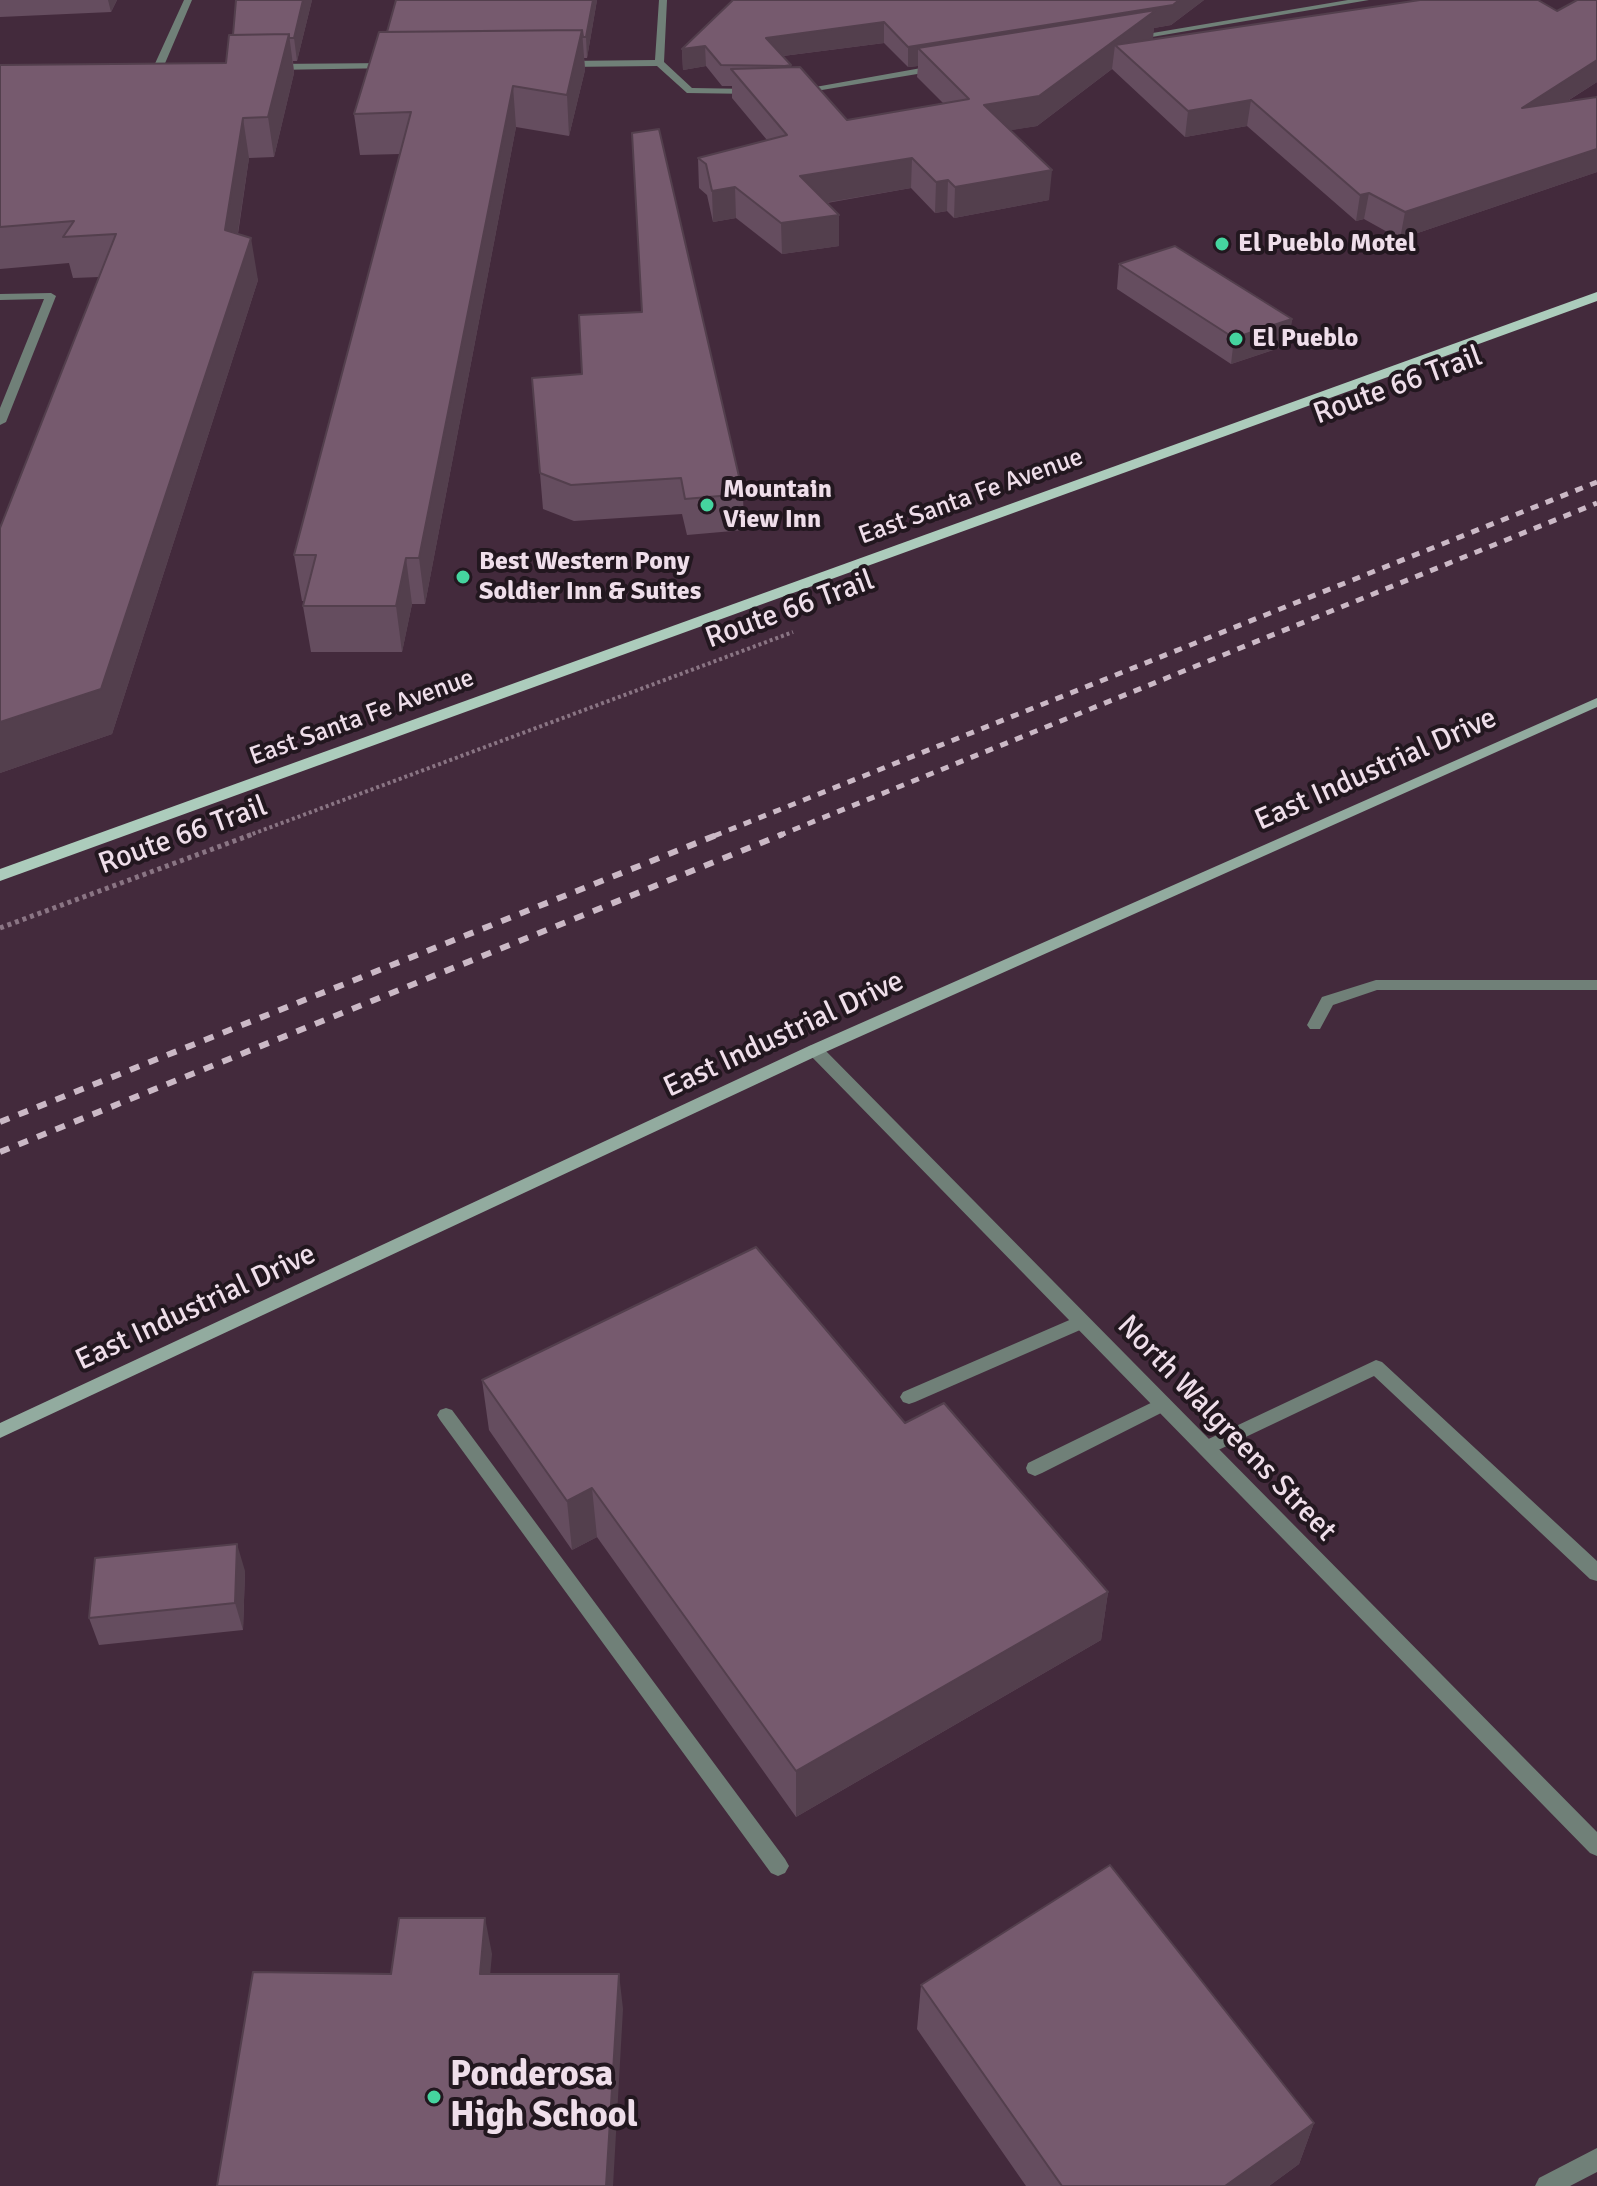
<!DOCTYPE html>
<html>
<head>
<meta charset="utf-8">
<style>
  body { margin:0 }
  canvas { display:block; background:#432a3c }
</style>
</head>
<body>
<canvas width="1597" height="2186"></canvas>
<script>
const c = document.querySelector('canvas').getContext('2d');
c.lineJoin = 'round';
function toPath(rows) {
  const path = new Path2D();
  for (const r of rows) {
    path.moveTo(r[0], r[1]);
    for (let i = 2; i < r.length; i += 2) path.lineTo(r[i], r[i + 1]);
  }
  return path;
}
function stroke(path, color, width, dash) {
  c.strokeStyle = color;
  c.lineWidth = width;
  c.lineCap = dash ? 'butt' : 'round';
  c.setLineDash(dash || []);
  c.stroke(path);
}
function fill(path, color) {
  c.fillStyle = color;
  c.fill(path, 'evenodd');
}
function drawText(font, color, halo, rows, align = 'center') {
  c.font = font + ' Signika,sans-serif';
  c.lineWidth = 8;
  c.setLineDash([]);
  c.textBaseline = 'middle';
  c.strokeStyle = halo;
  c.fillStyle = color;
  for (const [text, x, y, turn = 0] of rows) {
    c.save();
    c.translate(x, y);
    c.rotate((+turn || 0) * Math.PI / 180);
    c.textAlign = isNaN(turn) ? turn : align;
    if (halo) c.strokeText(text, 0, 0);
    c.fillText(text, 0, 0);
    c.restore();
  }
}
stroke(toPath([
  [247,836,793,632]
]), '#8a7584', 4, [3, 3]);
stroke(toPath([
  [0,928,253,834]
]), '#8a7584', 5, [4, 4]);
fill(toPath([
  [51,293,56,296,6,422,0,425,0,408,44,299,0,300,0,294,51,293],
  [1376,980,1597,980,1597,990,1377,990,1333,1005,1320,1029,1310,1029,1307,1025,1322,997,1376,980],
  [1081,1315,1087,1317,1090,1322,1087,1327,915,1402,909,1404,903,1402,900,1397,903,1392,1081,1315],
  [1376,1360,1382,1362,1597,1561,1597,1581,1590,1579,1374,1376,1212,1453,1206,1455,1200,1453,1197,1448,1200,1443,1376,1360],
  [1163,1397,1169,1399,1172,1404,1169,1409,1042,1473,1035,1476,1028,1473,1026,1468,1028,1463,1163,1397],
  [446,1408,452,1410,785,1859,789,1866,785,1873,778,1876,771,1873,440,1420,437,1415,440,1410,446,1408],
  [1597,2148,1597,2172,1570,2186,1535,2186,1539,2178,1597,2148]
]), '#708078');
fill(toPath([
  [184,0,192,0,163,68,155,70,153,68,184,0],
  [659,0,667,0,664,62,692,88,751,89,754,90,754,94,687,93,657,66,565,67,560,64,565,61,655,60,659,0],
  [1348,0,1369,0,1134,40,1129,37,1348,0],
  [390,63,395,66,393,68,273,70,268,67,273,64,390,63],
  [938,65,943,68,941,70,798,94,793,91,938,65],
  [815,1045,821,1046,1597,1832,1597,1856,1590,1853,809,1054,807,1050,809,1046,815,1045]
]), '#708078');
fill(toPath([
  [1597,698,1597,707,821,1054,0,1438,0,1423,809,1046,1597,698]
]), '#92ab9f');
fill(toPath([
  [1597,292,1597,301,0,881,0,869,1597,292]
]), '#acccbc');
stroke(toPath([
  [714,836,1597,482],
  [778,836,1597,503]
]), '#cbb9c6', 5, [8, 8]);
stroke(toPath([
  [0,1122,719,834],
  [0,1152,783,834]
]), '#cbb9c6', 6, [10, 10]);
fill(toPath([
  [0,0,117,0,111,12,0,17],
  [236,0,312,0,297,61,293,61,294,73,274,157,249,158,238,234,258,280,112,734,0,773,0,528,99,277,73,278,69,263,0,269,0,65,226,63,233,35],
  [597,0,587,58,584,58,585,70,569,136,516,127,425,604,412,604,402,652,311,652,303,606,304,601,302,601,294,555,400,154,360,155,354,114,387,32],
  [733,0,1204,0,1171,25,1154,28,1152,39,1557,11,1597,0,1597,82,1566,102,1597,97,1597,172,1400,239,1364,219,1356,221,1247,126,1185,137,1112,69,1037,126,1010,130,1049,200,954,218,947,211,935,213,911,188,827,203,839,215,839,246,782,254,736,218,713,222,707,195,699,188,698,158,767,140,732,98,732,86,722,86,706,66,683,70,682,49],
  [884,43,908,67,918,66,917,77,943,103,847,120,791,67,783,56],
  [1119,264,1292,319,1288,345,1231,364,1117,289],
  [532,378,743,494,744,530,687,535,682,514,574,521,543,509],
  [482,1380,905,1423,1108,1592,1101,1640,796,1817,597,1537,572,1550,489,1430],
  [245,1571,243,1630,99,1645,89,1618],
  [921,1985,1314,2123,1299,2164,1269,2186,1026,2186,917,2029]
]), '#654d5f');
fill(toPath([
  [108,0,117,0,111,12],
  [303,0,312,0,297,61,294,38],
  [593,0,597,0,587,58,586,37],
  [1179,0,1204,0,1171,25,1154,28,1153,39,1128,57,1115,45,1112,69,1037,126,982,135,984,105,918,48,918,66,908,67,908,47],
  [884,22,884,43,767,58,766,38],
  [582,30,585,70,569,136,567,95],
  [289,34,294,73,274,157,268,117],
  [705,46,706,66,683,70,682,49],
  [1597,60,1597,82,1517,133,1522,108],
  [513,86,516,127,425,604,419,558],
  [1251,100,1247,126,1185,137,1188,111],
  [243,118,249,158,232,271,225,230],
  [1597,149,1597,172,1400,239,1405,212],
  [912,158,911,188,800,207,800,176],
  [1052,170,1049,200,954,218,955,187],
  [948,180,947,211,935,213,936,182],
  [735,187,736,218,713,222,712,191],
  [1369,193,1364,219,1356,221,1360,195],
  [839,215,839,246,782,254,781,223],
  [251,238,258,280,112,734,0,773,0,722],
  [1292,319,1288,345,1231,364,1234,338],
  [406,558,412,604,402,652,396,606],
  [592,1488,597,1537,572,1550,567,1501],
  [237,1544,245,1571,243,1630,235,1603],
  [1108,1592,1101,1640,796,1817,796,1771],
  [485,1918,492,1954,487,2009,480,1974],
  [619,1974,623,2009,613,2186,606,2186],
  [1314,2123,1299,2164,1269,2186,1225,2186]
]), '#533f4d');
const building = toPath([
  [236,0,303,0,294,38,289,38,289,34,233,35,236,0],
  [396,0,593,0,586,37,583,37,582,30,387,32,396,0],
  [733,0,1179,0,1173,5,908,47,884,22,766,38,791,65,785,66,721,65,705,46,682,49,733,0],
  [1420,0,1538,0,1557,11,1577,0,1597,0,1597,60,1522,108,1597,97,1597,149,1405,212,1369,193,1360,195,1251,100,1188,111,1115,45,1420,0],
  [1156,10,1039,96,984,105,1052,170,955,187,948,180,936,182,912,158,800,176,839,215,781,223,735,187,712,191,706,164,698,158,787,135,731,69,800,67,847,120,969,99,918,48,1156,10],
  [582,30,567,95,513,86,419,558,406,558,396,606,303,606,316,555,294,555,411,112,354,114,379,32,582,30],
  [289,34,268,117,243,118,225,230,251,238,101,689,0,722,0,528,116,234,63,237,74,221,0,227,0,65,226,63,229,35,289,34],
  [659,129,743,494,685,499,681,478,571,485,540,473,532,378,582,374,579,315,642,312,632,133,659,129],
  [1175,246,1292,319,1234,338,1119,264,1175,246],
  [756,1247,905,1423,944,1403,1108,1592,796,1771,592,1488,567,1501,482,1380,756,1247],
  [237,1544,235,1603,89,1618,95,1558,237,1544],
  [1110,1865,1314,2123,1225,2186,1062,2186,921,1985,1110,1865],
  [399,1918,485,1918,480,1974,619,1974,606,2186,217,2186,253,1972,391,1974,399,1918]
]);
fill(building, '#765a6e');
stroke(building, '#533f4d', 2);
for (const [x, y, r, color] of [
  [1222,244,8,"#45d49f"],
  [1236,339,8,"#45d49f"],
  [707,505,8,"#45d49f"],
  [463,577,8,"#45d49f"],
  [434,2097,8,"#45d49f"]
]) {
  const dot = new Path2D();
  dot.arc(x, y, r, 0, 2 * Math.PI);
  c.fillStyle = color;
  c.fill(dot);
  stroke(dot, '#22171f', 3);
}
drawText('bold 26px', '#efdeea', '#22171f', [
  ["El Pueblo Motel",1238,244],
  ["El Pueblo",1252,339],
  ["Mountain",723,490],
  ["View Inn",723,520],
  ["Best Western Pony",479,562],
  ["Soldier Inn & Suites",479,592]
], 'left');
drawText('26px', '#efdeea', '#22171f', [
  ["East Santa Fe Avenue",971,497,-20],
  ["East Santa Fe Avenue",362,718,-20]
]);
drawText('30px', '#efdeea', '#22171f', [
  ["Route 66 Trail",1398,386,-20],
  ["Route 66 Trail",790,610,-20],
  ["East Industrial Drive",1376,770,-24],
  ["Route 66 Trail",183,836,-20],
  ["East Industrial Drive",784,1035,-25],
  ["East Industrial Drive",196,1308,-25],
  ["North Walgreens Street",1226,1429,46]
]);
drawText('bold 36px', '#efdeea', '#22171f', [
  ["Ponderosa",450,2076],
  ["High School",450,2117]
], 'left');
</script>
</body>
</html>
